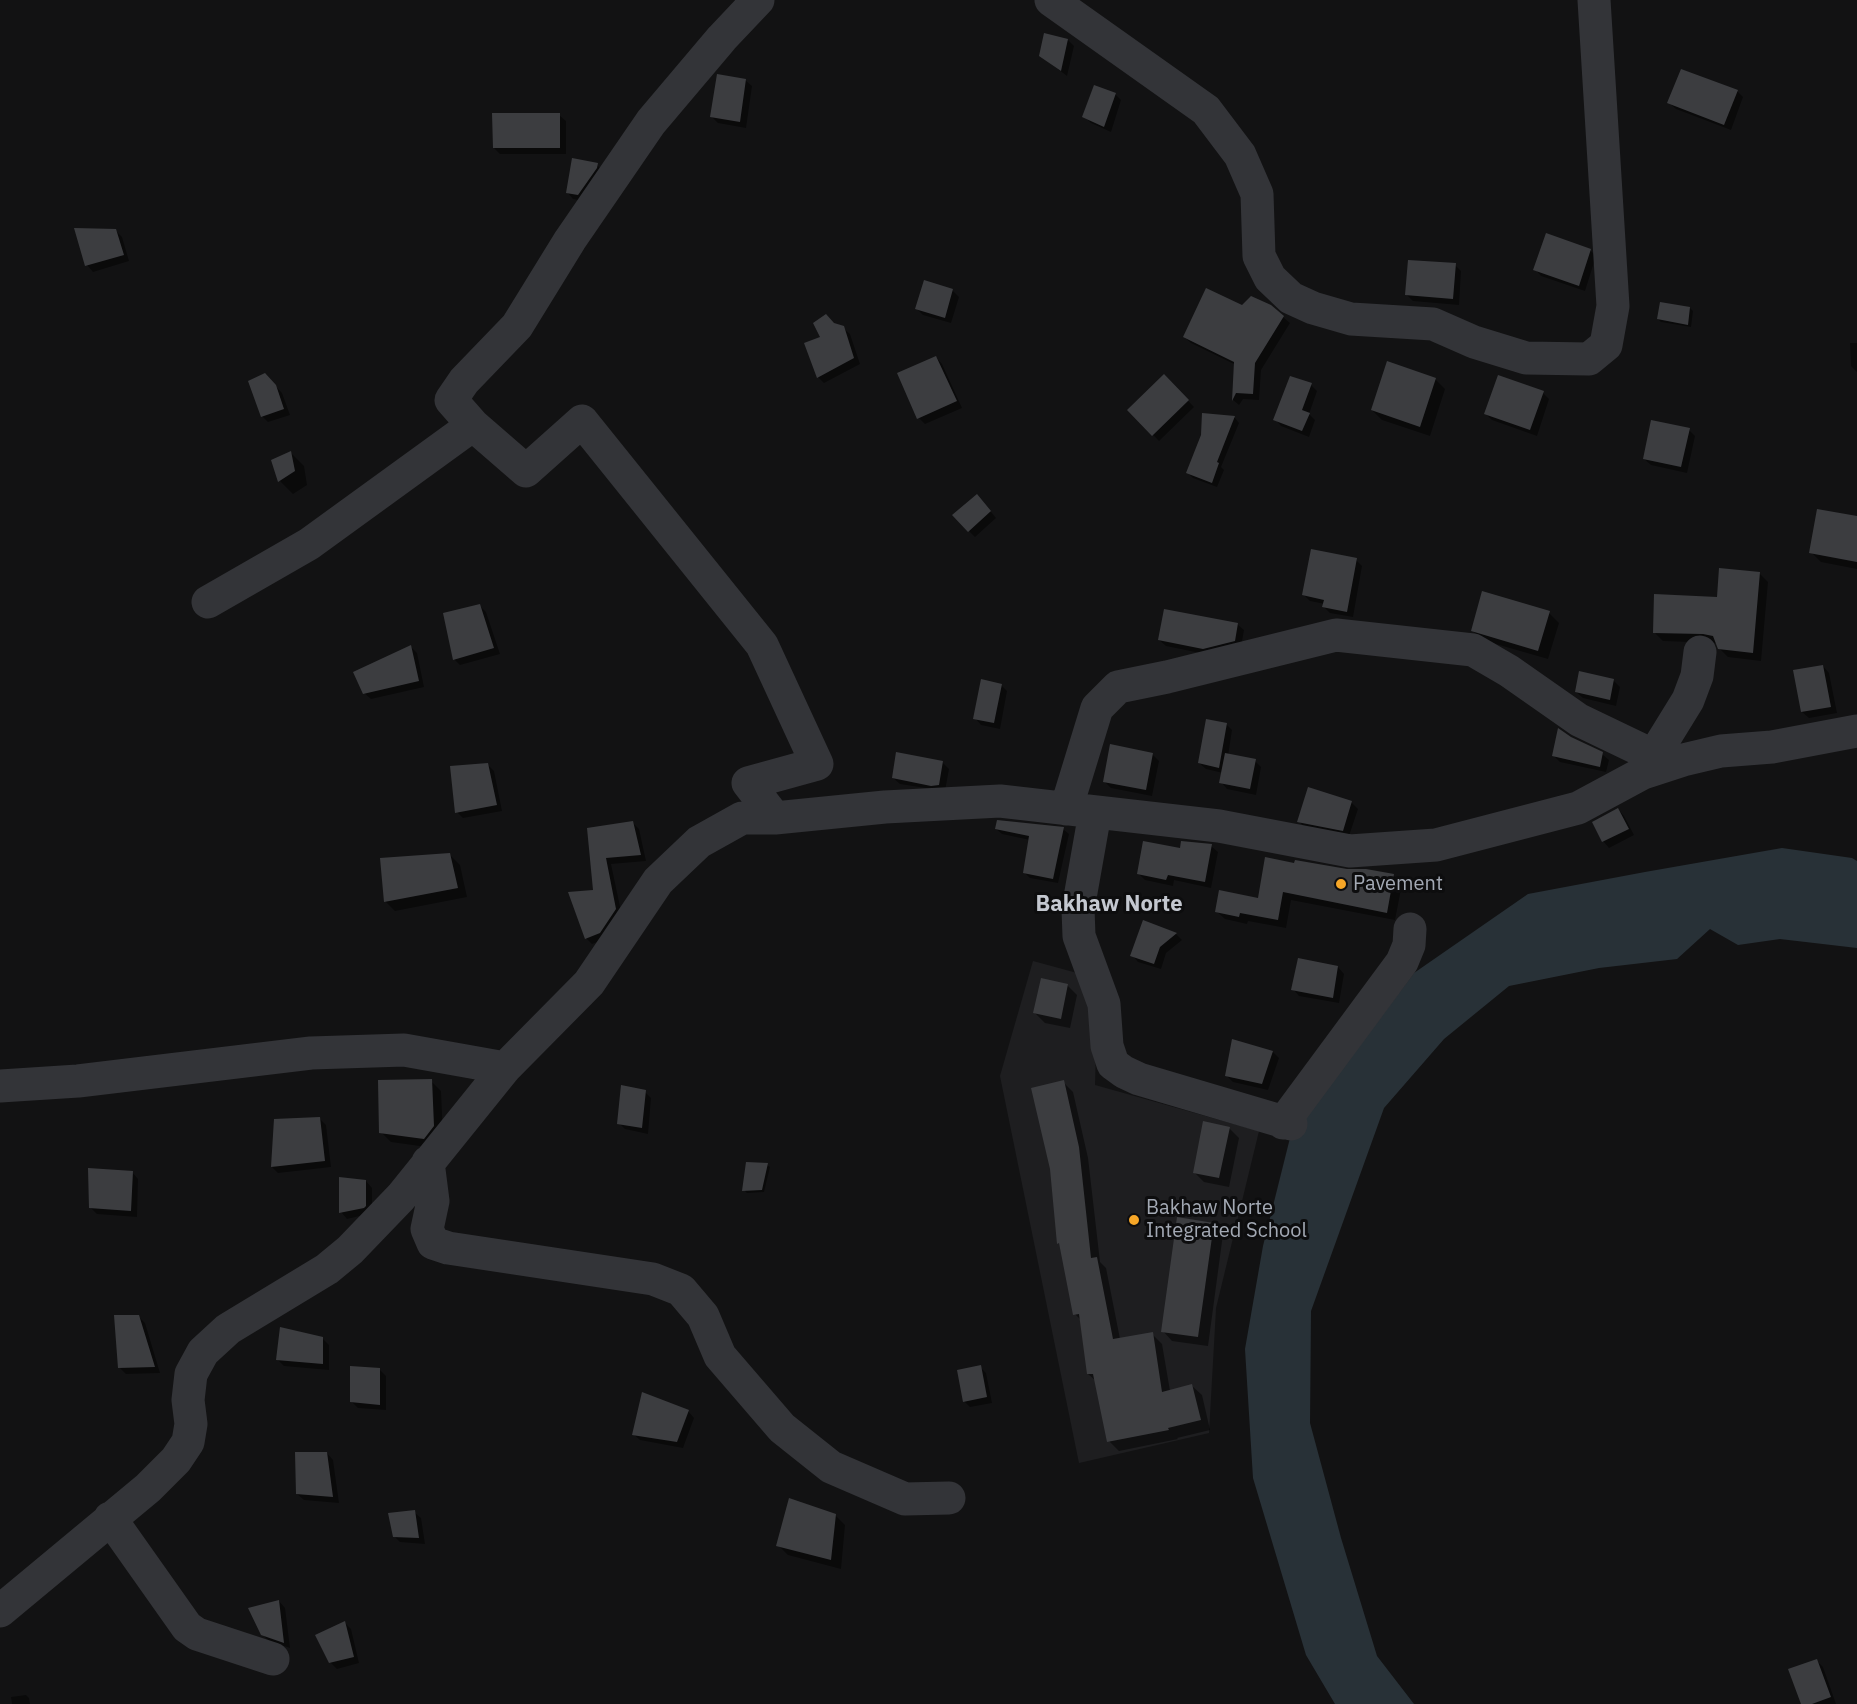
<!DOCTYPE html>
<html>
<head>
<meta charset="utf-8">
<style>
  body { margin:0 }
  canvas { display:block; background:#121213 }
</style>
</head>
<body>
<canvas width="1857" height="1704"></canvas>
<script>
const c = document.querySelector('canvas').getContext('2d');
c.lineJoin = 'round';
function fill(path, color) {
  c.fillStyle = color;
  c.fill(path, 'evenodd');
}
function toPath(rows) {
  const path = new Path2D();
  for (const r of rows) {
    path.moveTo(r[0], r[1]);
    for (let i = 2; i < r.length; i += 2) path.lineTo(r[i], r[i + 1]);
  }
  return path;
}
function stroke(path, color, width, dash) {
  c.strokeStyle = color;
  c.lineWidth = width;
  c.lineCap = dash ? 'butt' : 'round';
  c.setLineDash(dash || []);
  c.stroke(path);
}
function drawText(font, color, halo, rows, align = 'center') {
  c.font = font + ' "IBM Plex Sans",sans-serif';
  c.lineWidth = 6;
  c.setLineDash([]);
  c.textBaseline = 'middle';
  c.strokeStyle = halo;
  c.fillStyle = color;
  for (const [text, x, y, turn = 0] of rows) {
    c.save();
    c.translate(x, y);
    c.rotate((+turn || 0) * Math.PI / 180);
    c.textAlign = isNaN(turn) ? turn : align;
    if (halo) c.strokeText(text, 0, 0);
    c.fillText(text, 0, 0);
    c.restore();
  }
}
fill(toPath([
  [1033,961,1077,973,1097,1006,1095,1085,1259,1131,1216,1308,1209,1433,1079,1463,1000,1076]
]), '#1e1e20');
fill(toPath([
  [1782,848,1852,858,1857,861,1857,948,1780,939,1738,945,1710,929,1677,959,1599,968,1509,986,1444,1039,1384,1108,1311,1311,1310,1423,1341,1538,1377,1656,1414,1704,1335,1704,1306,1655,1253,1478,1245,1349,1263,1246,1290,1138,1414,973,1528,894,1645,872]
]), '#283137');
fill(toPath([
  [1068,40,1074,46,1067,76,1041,56],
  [745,80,752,86,746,128,718,123,712,117],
  [1737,91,1743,97,1731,130,1676,109,1669,103],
  [1115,94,1121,100,1111,132,1091,123,1084,116],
  [559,115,566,121,566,154,500,154,494,148],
  [597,165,603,171,584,201,573,199,567,192],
  [116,231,122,237,129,261,93,272,87,265],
  [1590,250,1596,256,1585,291,1541,276,1535,269],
  [1455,265,1461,271,1459,305,1413,301,1407,295],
  [952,290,959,297,951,323,923,315,917,309],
  [1243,307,1283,317,1290,323,1261,370,1259,400,1243,399,1239,405,1233,400,1236,365,1191,343,1184,337],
  [1690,308,1693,311,1691,327,1661,322,1658,319],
  [834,325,843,328,850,334,860,364,824,383,818,377,822,338],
  [1850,343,1857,343,1857,372,1851,366],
  [936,357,942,364,962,408,925,424,919,418],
  [1388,363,1436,380,1445,389,1430,436,1382,420,1372,410],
  [265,375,282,393,290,415,268,422,262,416],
  [1164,376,1194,407,1159,441,1129,410],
  [1311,385,1317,391,1309,414,1315,420,1309,437,1281,426,1275,419],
  [1543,393,1549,399,1537,436,1492,420,1486,414],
  [1204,415,1235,418,1239,423,1221,467,1224,470,1217,487,1193,478,1188,473,1202,435],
  [1689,430,1695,436,1687,473,1651,465,1644,459],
  [291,453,304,466,307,485,293,494,280,481,273,461],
  [983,502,996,518,975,537,969,531],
  [1857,518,1857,569,1821,562,1811,552],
  [1356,560,1362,566,1353,617,1330,613,1324,607,1325,604,1310,601,1304,595],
  [1759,573,1768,582,1761,661,1728,657,1719,648,1717,643,1663,641,1654,632,1718,598],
  [479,605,486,612,500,654,460,665,454,659],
  [1549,613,1559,623,1548,659,1482,640,1472,630],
  [1237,624,1244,630,1241,647,1210,655,1166,646,1159,640],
  [411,647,417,653,424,687,371,699,364,693],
  [1823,666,1829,673,1837,713,1809,718,1802,712],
  [1614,681,1620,687,1616,706,1583,698,1576,692],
  [1001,685,1007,691,1000,729,981,725,975,718],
  [1226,724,1232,730,1228,756,1255,761,1261,767,1256,795,1227,789,1221,782,1223,773,1206,769,1199,763],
  [1152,754,1159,761,1152,796,1111,788,1104,781],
  [1602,754,1609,760,1606,772,1560,762,1553,755],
  [943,763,949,769,945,791,900,784,893,778],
  [487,764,494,771,502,811,463,818,457,812],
  [1351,802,1358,809,1349,836,1305,828,1299,821],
  [1618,809,1624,816,1634,835,1609,848,1603,841],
  [633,823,639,829,646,861,611,864,622,916,606,939,592,944,586,938,594,892,588,829],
  [996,829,1063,829,1069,834,1058,883,1030,878,1024,872,1030,840,1002,834],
  [1211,846,1218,852,1211,888,1174,880,1173,886,1145,880,1139,874,1181,850],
  [450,855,460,865,467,897,395,911,385,901],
  [1347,871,1394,876,1402,884,1395,920,1291,900,1286,928,1248,921,1247,924,1225,919,1216,911,1259,900],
  [1144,922,1176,934,1182,940,1166,953,1161,969,1138,962,1132,955],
  [1338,967,1344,974,1339,1003,1299,996,1293,989],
  [1067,985,1077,995,1070,1028,1045,1023,1035,1013],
  [1273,1052,1279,1058,1268,1090,1233,1082,1227,1076],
  [431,1081,441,1091,443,1136,434,1148,391,1142,381,1132],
  [1063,1082,1073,1092,1088,1158,1100,1262,1106,1268,1120,1339,1152,1334,1162,1344,1170,1391,1192,1386,1202,1395,1210,1430,1177,1438,1178,1439,1119,1451,1109,1441,1096,1381,1088,1374,1081,1320,1075,1314,1061,1245,1059,1243],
  [645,1092,651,1098,648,1134,625,1129,619,1123],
  [320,1119,326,1125,331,1167,278,1173,272,1167],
  [1229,1128,1239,1138,1229,1187,1204,1182,1194,1172],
  [767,1165,770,1167,764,1192,747,1193,744,1190],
  [132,1172,138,1179,137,1217,97,1214,91,1208],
  [366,1181,372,1188,372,1213,347,1219,341,1212],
  [1214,1224,1223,1234,1208,1346,1172,1341,1163,1331],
  [138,1316,145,1323,160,1373,126,1374,120,1368],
  [323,1339,329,1345,329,1370,284,1366,277,1359],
  [980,1367,986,1373,992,1403,970,1407,964,1401],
  [379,1369,386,1376,386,1410,358,1408,352,1402],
  [688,1411,694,1418,683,1448,640,1440,633,1434],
  [327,1453,333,1460,339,1503,304,1500,297,1494],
  [414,1512,421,1518,425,1544,400,1542,394,1536],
  [835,1515,845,1525,841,1569,788,1555,778,1545],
  [279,1601,285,1608,290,1648,269,1641,262,1634],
  [345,1623,351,1629,359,1663,337,1669,330,1662],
  [1817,1661,1823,1667,1836,1704,1803,1704],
  [26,1695,29,1698,30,1704,12,1704,11,1697]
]), '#0007');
fill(toPath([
  [1044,33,1068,39,1061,71,1039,56],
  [1681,69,1738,90,1724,125,1667,103],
  [717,74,746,79,740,122,710,117],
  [1094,85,1116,93,1104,127,1082,117],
  [492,113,560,113,560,148,493,148],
  [572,158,598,163,597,168,578,195,566,193],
  [74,228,116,229,124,255,85,266],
  [1546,233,1591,249,1579,286,1533,270],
  [1408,260,1456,263,1453,299,1405,295],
  [924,280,953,289,945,318,915,309],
  [1206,288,1242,305,1251,296,1271,305,1284,316,1255,363,1253,394,1236,393,1232,401,1234,362,1183,337],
  [1660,302,1690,307,1688,325,1657,319],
  [826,314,834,323,844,326,854,358,817,378,804,343,820,337,813,323],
  [936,356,957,401,917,419,897,373],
  [1387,361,1436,378,1420,427,1371,410],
  [265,373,276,385,284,409,261,417,248,381],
  [1164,374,1189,400,1152,436,1127,410],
  [1498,375,1544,391,1530,430,1484,414],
  [1290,376,1312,383,1302,410,1310,413,1302,431,1273,420],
  [1202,413,1235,416,1217,462,1219,463,1212,483,1186,473,1201,435],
  [1651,420,1690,428,1681,467,1643,459],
  [291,451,295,471,278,482,271,460],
  [977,494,991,511,968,532,952,515],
  [1817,509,1857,516,1857,562,1809,553],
  [1311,549,1357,558,1347,612,1322,607,1324,600,1302,595],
  [1719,568,1760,572,1753,653,1718,649,1713,636,1703,634,1653,633,1654,594,1717,597],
  [1482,591,1550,611,1538,651,1471,631],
  [480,604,494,648,453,660,443,613],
  [1164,609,1238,623,1235,641,1203,649,1158,640],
  [411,645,419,681,363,694,353,672],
  [1823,665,1831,707,1801,712,1793,670],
  [1579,671,1614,679,1610,700,1575,692],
  [981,679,1002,684,994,723,973,719],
  [1206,719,1227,723,1219,768,1198,763],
  [1558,728,1571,737,1603,752,1600,767,1552,756],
  [1110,744,1153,753,1146,790,1103,782],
  [896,752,943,761,939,785,931,786,892,778],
  [1225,753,1256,759,1250,789,1219,783],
  [488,763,497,805,455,813,450,766],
  [1308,787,1352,801,1343,831,1297,822],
  [1618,808,1629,829,1602,842,1592,822],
  [997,820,1064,827,1053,879,1023,873,1029,836,995,829],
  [633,821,641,855,606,858,616,909,600,933,585,939,568,892,593,890,587,828],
  [1143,841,1180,848,1181,841,1212,844,1205,882,1168,875,1166,880,1137,874],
  [450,853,458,888,384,902,380,858],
  [1265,857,1294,863,1295,860,1347,869,1366,869,1394,874,1387,913,1283,892,1278,920,1240,913,1239,917,1215,912,1219,890,1258,898],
  [1143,920,1177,933,1160,947,1154,964,1130,956],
  [1298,958,1338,966,1333,998,1291,990],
  [1041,978,1068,984,1061,1019,1033,1013],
  [1232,1039,1273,1051,1262,1084,1225,1076],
  [432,1079,434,1126,424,1139,379,1133,378,1080],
  [1064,1080,1079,1147,1091,1258,1097,1257,1113,1339,1153,1332,1162,1392,1192,1384,1201,1420,1168,1428,1169,1430,1107,1442,1093,1374,1087,1374,1079,1314,1073,1315,1059,1243,1057,1244,1050,1169,1031,1088],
  [621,1085,646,1090,642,1128,617,1124],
  [320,1117,325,1161,271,1167,274,1119],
  [1203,1121,1230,1127,1219,1178,1193,1173],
  [746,1162,768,1163,762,1190,742,1191],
  [88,1168,133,1171,131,1211,89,1208],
  [339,1177,366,1180,366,1206,364,1208,339,1213],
  [1177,1217,1214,1223,1198,1337,1161,1332],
  [114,1315,139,1315,155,1367,118,1368],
  [280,1327,323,1337,323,1364,276,1360],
  [981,1365,987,1397,963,1402,957,1370],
  [350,1366,380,1368,380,1405,350,1402],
  [642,1392,689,1410,677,1442,632,1435],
  [295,1452,327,1452,333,1497,296,1494],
  [789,1498,836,1514,831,1560,776,1546],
  [415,1510,419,1538,393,1537,388,1513],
  [279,1600,284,1643,261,1635,248,1608],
  [345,1621,354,1657,329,1663,315,1635],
  [1817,1659,1831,1697,1812,1704,1801,1704,1788,1669]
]), '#3c3d40');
stroke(toPath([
  [758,0,722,38,651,122,570,240,517,326,464,381,451,400,473,425,526,471,582,421,762,645,817,764,748,783,775,818],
  [1051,0,1206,110,1240,155,1257,194,1259,256,1270,278,1291,298,1313,308,1351,319,1433,324,1474,342,1526,358,1589,359,1606,345,1613,306,1594,0],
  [208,602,309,544,473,425],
  [1643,773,1688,700,1697,676,1700,652],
  [1066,809,1097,708,1118,687,1167,677,1336,635,1473,650,1509,671,1579,720,1654,756],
  [1095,813,1078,909,1079,936,1104,1004,1107,1046,1113,1064,1124,1072,1139,1079,1291,1124],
  [0,1086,78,1081,311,1053,404,1050,505,1068],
  [1283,1123,1402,962,1409,945,1410,929],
  [428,1162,433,1201,427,1229,433,1243,448,1248,653,1279,681,1290,703,1316,720,1356,782,1428,831,1467,905,1499,949,1498],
  [110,1518,187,1627,197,1634,273,1659],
  [0,1611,148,1488,176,1460,188,1442,191,1424,188,1400,191,1374,203,1352,228,1329,327,1269,350,1250,401,1197,505,1068,589,983,658,881,699,842,742,818,775,818,885,807,1000,801,1219,826,1350,851,1436,845,1578,808,1643,773,1683,760,1721,751,1772,747,1857,731]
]), '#333438', 33);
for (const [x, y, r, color] of [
  [1341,884,6,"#f6a627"],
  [1134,1220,6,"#f6a627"]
]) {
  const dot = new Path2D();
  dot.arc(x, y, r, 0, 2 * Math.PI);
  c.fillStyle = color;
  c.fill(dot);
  stroke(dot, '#0d0d0e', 2);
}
drawText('20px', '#a3a9b4', '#0d0d0e', [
  ["Pavement",1353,884],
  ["Bakhaw Norte",1146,1208],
  ["Integrated School",1146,1231]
], 'left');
drawText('bold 22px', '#c4c8d0', '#0d0d0e', [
  ["Bakhaw Norte",1109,905]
]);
</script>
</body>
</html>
